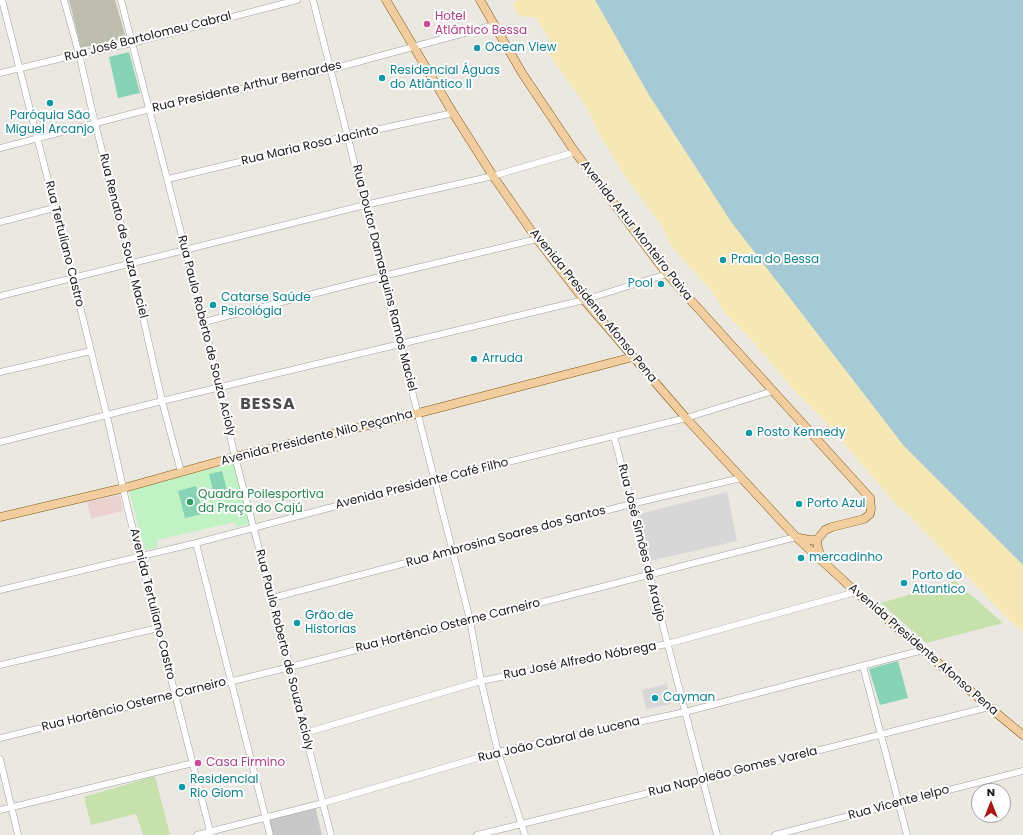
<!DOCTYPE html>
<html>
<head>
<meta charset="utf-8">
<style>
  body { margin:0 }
  #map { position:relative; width:1023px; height:835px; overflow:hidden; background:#ebe8e1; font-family:Poppins,sans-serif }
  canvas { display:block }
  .north { position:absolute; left:971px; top:783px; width:40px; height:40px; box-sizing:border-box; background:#fff; border:1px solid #a3a3a3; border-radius:50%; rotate:0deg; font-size:11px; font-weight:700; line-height:16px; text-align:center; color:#1a1a1a }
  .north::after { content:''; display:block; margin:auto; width:14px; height:18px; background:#b11415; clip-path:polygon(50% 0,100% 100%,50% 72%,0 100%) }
</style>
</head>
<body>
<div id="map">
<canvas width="1023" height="835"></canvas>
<div class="north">N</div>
</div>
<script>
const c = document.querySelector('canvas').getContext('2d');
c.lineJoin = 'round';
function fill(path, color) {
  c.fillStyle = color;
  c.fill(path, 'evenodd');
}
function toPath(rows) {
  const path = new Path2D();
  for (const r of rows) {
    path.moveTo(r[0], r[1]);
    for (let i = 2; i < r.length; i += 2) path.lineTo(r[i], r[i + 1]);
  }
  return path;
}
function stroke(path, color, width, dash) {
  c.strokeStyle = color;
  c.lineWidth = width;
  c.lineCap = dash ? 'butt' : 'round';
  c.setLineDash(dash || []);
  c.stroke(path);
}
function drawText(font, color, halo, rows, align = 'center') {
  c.font = font + ' Poppins,sans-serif';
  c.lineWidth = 4;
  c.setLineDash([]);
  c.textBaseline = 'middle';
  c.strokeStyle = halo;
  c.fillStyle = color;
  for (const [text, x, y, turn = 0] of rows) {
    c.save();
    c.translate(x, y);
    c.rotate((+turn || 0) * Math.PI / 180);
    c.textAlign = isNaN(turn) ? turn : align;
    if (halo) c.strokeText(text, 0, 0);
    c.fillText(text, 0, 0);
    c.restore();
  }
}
fill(toPath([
  [727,492,737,541,650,561,639,514],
  [667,684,671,704,646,709,642,690]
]), '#d8d7d8');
fill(toPath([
  [120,495,123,511,91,519,87,502]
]), '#ebd2d1');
fill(toPath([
  [315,806,322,835,273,835,268,818]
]), '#c8c8c8');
fill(toPath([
  [69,0,115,0,126,38,81,48]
]), '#bebeae');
fill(toPath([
  [955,581,1003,623,926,643,881,603],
  [155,776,170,835,143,835,136,814,91,825,84,797]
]), '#c6e1ab');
fill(toPath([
  [516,0,595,0,647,92,714,194,784,290,883,419,1023,565,1023,632,1008,619,902,508,900,509,823,419,791,387,751,339,725,313,713,293,671,246,663,228,623,173,599,134,587,108,547,51,550,40,535,17,519,16,513,5]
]), '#f6e8b4');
fill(toPath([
  [235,463,249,524,236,527,235,522,157,540,158,547,145,550,129,490]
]), '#c1f2c4');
fill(toPath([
  [129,52,140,93,118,98,109,57],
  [222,471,227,490,214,494,209,474],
  [196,486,203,514,185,518,178,491],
  [898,661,908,698,880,705,869,669]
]), '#86d3b5');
fill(toPath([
  [595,0,1023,0,1023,565,904,446,732,223,649,95]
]), '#a5cad5');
const minor = toPath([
  [2,0,73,278,107,416,127,506,211,835],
  [64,0,79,54,95,123,131,264,162,401,181,472],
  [121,0,204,322,235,457,290,667,305,733,331,835],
  [313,0,470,620,481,681,498,752,525,835],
  [0,73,79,54,132,43,297,0],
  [0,148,150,109,332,69,494,25],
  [168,179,348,136,453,113],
  [0,222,54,208],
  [0,296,365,205,493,176,575,152],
  [204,322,383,276,537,239],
  [0,372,91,351],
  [614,436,717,835],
  [0,442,162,401,584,300,667,274],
  [196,543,270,835],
  [0,590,196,543,435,480,686,418,773,391],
  [272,598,631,504,741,478],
  [0,665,158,628],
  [863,666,907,835],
  [305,733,481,681,667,644,856,592],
  [0,738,290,667,796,537],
  [0,759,18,835],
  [0,810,193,763],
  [197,835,323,803,498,752,685,712,923,650],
  [477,835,702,780,989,707],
  [775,835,1023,771]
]);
const major = toPath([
  [386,0,453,113,493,176,537,239,584,300,686,418,796,537,856,592,989,707,1023,735],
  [480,0,522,73,575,152,667,274,870,498,871,509,870,514,864,519,832,527,825,530,817,540,809,540,799,538],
  [0,517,124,488,235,457,419,413,633,357],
  [817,540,818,549,823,560]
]);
stroke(minor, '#9e9e9e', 7);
stroke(major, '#825b0f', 9);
stroke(minor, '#fff', 6);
stroke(major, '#f1cda0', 8);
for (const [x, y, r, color] of [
  [427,24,4,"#d1479c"],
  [477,48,4,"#0f9aa8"],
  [382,78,4,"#0f9aa8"],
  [50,103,4,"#0f9aa8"],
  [723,260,4,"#0f9aa8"],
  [661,284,4,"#0f9aa8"],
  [213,305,4,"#0f9aa8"],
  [474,359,4,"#0f9aa8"],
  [749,433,4,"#0f9aa8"],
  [190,502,4,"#2e9e5b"],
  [799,504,4,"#0f9aa8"],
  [801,558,4,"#0f9aa8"],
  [904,583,4,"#0f9aa8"],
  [297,623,4,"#0f9aa8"],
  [655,698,4,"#0f9aa8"],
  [198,763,4,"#d1479c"],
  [182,787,4,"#0f9aa8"]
]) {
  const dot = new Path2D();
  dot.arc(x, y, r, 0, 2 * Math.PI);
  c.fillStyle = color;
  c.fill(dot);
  stroke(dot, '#fff', 1.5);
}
drawText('12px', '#b23c85', '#fff', [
  ["Hotel",435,17],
  ["Atlântico Bessa",435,31],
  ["Casa Firmino",206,763]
], 'left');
drawText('12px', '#1a1a1a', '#fff', [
  ["Rua José Bartolomeu Cabral",148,37,-14],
  ["Rua Presidente Arthur Bernardes",247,87,-13],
  ["Rua Maria Rosa Jacinto",310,146,-13],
  ["Avenida Artur Monteiro Paiva",636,231,52],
  ["Rua Renato de Souza Maciel",123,236,76],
  ["Rua Tertuliano Castro",64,244,76],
  ["Rua Doutor Damasquins Ramos Maciel",384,278,76],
  ["Avenida Presidente Afonso Pena",593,306,51],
  ["Rua Paulo Roberto de Souza Acioly",206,336,76],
  ["Avenida Presidente Nilo Peçanha",317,438,-14],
  ["Avenida Presidente Café Filho",422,484,-14],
  ["Rua Ambrosina Soares dos Santos",506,537,-15],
  ["Rua José Simões de Araújo",641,543,76],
  ["Avenida Tertuliano Castro",152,604,76],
  ["Rua Hortêncio Osterne Carneiro",448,626,-14],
  ["Rua Paulo Roberto de Souza Acioly",284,650,76],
  ["Avenida Presidente Afonso Pena",923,650,41],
  ["Rua José Alfredo Nóbrega",580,661,-11],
  ["Rua Hortêncio Osterne Carneiro",134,705,-14],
  ["Rua João Cabral de Lucena",559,740,-13],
  ["Rua Napoleão Gomes Varela",733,772,-14],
  ["Rua Vicente Ielpo",899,803,-15]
]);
drawText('12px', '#0d838f', '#fff', [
  ["Ocean View",485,48],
  ["Residencial Águas",390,71],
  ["do Atlântico II",390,85],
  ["Paróquia São",50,116,"center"],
  ["Miguel Arcanjo",50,130,"center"],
  ["Praia do Bessa",731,260],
  ["Pool",653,284,"right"],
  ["Catarse Saúde",221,298],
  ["Psicológia",221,312],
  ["Arruda",482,359],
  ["Posto Kennedy",757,433],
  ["Porto Azul",807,504],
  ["mercadinho",809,558],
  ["Porto do",912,576],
  ["Atlantico",912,590],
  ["Grão de",305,616],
  ["Historias",305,630],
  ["Cayman",663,698],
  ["Residencial",190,780],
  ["Rio Giom",190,794]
], 'left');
drawText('12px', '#27864d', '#fff', [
  ["Quadra Poilesportiva",198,495],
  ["da Praça do Cajú",198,509]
], 'left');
c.letterSpacing = '1px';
drawText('bold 16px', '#4d4d4d', '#fff', [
  ["BESSA",268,405]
]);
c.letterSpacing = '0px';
</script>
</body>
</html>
